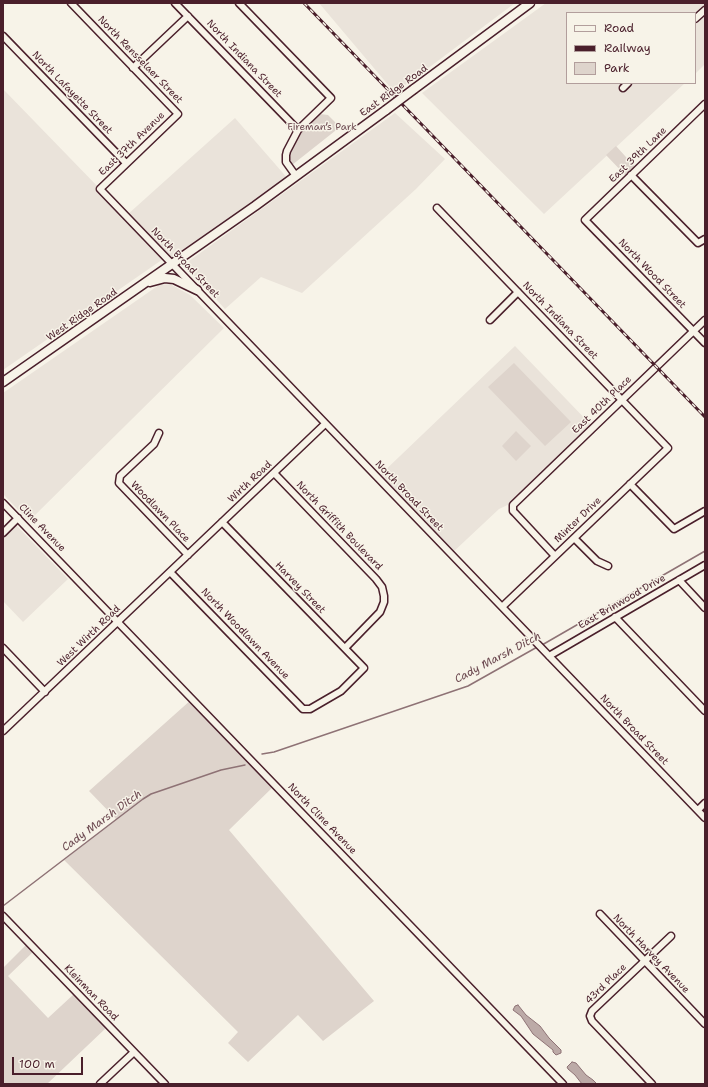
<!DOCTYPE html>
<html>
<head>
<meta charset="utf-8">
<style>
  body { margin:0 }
  #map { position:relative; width:708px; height:1087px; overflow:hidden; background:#f7f3e8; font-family:"Shantell Sans",sans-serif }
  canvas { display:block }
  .frame { position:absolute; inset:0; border:4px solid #4a1f2b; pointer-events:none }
  .legend { position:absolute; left:566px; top:12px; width:130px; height:72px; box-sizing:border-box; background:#f7f3e8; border:1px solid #b29e9c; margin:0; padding:5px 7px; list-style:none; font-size:12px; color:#4a1f2b }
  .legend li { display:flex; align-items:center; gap:8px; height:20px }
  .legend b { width:20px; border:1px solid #b29e9c }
  .scale { position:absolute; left:12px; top:1057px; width:71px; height:18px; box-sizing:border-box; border:2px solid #4a1f2b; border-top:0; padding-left:5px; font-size:12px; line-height:14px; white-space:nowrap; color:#4a1f2b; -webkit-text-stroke:3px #f7f3e8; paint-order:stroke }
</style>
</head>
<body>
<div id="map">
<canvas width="708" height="1087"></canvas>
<div class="frame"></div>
<ul class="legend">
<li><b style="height:5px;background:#f7f3e8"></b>Road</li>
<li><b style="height:5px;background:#4a1f2b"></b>Railway</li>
<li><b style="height:11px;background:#ded4cc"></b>Park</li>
</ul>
<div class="scale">100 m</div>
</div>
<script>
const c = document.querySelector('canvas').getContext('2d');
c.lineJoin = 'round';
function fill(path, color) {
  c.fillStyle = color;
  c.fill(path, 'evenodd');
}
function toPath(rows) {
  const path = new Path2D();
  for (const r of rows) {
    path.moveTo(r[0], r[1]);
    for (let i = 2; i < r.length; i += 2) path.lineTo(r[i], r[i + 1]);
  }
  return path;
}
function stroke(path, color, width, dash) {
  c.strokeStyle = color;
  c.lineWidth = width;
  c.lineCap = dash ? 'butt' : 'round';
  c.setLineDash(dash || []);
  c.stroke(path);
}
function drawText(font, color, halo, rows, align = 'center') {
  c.font = font + ' "Shantell Sans",sans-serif';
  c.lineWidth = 3;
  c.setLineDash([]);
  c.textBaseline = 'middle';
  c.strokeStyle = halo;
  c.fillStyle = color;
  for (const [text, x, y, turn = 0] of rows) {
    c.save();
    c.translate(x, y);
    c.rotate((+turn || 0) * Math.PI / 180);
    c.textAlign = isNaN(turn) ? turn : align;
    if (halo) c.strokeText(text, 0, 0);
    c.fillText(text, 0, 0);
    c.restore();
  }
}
fill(toPath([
  [319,3,515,3,395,93],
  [546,3,705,3,705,64,695,74,695,13,567,13,567,83,685,83,544,214,422,93],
  [3,89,166,257,3,370],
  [395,113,445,159,416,189,302,293,261,277,225,309,191,272,189,261],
  [235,118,289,180,172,262,127,215],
  [170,284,190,295,224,328,29,521,3,494,3,393,159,285],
  [515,346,593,427,516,501,499,509,451,554,377,478],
  [16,525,68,579,23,622,3,601,3,538]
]), '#eae3da');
fill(toPath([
  [320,114,328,115,340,127,292,165,289,157,298,136],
  [616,146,635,167,626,176,606,155],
  [514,363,571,422,545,446,488,387],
  [516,431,531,446,516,461,502,446],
  [192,699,275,785,229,830,374,1001,323,1041,298,1015,248,1062,228,1043,238,1032,64,860,116,819,89,791],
  [26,945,33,952,8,976,48,1018,74,994,106,1028,47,1084,3,1084,3,968]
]), '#ded4cc');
const water = toPath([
  [518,1005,526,1015,540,1026,549,1038,561,1050,561,1053,556,1055,553,1052,553,1050,533,1034,521,1016,513,1010,515,1006,518,1005],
  [572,1062,576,1063,586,1075,593,1080,597,1084,582,1084,575,1075,568,1069,567,1067,572,1062]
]);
fill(water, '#bcaaa7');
stroke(water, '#8e7275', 1);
stroke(toPath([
  [542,645,705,551],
  [262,754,274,752,468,686,539,646],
  [3,906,143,799,151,794,221,770,245,765]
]), '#8e7275', 1.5);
const minor = toPath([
  [71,3,178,114,100,189,705,818],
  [175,3,298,130],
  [239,3,331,98,298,130,287,151,286,155,286,162,296,176],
  [695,19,705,10],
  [3,36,126,163],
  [133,68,188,16],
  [623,88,628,83],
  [705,104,585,220,705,343],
  [631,175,698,243,705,239],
  [437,208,668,448,502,607],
  [490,320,518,292],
  [159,433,154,444,120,476,119,483,188,555],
  [274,473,376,579,382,587,384,596,384,602,380,612,345,648],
  [630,484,674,529,705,511],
  [3,503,563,1084],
  [3,533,18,518],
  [574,538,597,561,608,566],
  [555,556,515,513,513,511,513,505,705,320],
  [170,572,303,709,310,709,341,691,364,668,222,522],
  [679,580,705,608],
  [615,617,705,711],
  [3,648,45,692],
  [549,656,705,565],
  [3,731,325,424],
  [698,810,705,803],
  [600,914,705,1024],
  [3,916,165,1084],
  [100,1084,134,1052],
  [652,1084,592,1021,590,1016,592,1011,671,936]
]);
const major = toPath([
  [414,89,530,3],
  [150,282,165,278,174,279,197,290],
  [3,382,255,206,386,110]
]);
stroke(minor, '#4a1f2b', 9);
stroke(major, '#4a1f2b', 11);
stroke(minor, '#f7f3e8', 6);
stroke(major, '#f7f3e8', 8);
const rail = toPath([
  [304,3,705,417]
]);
stroke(rail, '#4a1f2b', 3);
stroke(rail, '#f7f3e8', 1.5, [4.5]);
const majorBridge = toPath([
  [386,110,414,89]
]);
stroke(majorBridge, '#4a1f2b', 11, []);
stroke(majorBridge, '#f7f3e8', 8);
drawText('10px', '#4a1f2b', '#f7f3e8', [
  ["North Indiana Street",244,59,46],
  ["North Rensselaer Street",140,60,46],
  ["East Ridge Road",394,91,-36],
  ["North Lafayette Street",72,93,46],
  ["East 37th Avenue",132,144,-44],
  ["East 39th Lane",638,155,-44],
  ["North Broad Street",185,263,46],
  ["North Wood Street",652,274,46],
  ["West Ridge Road",82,315,-35],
  ["North Indiana Street",560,321,46],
  ["East 40th Place",602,405,-44],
  ["Wirth Road",250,482,-43],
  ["North Broad Street",409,496,46],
  ["Woodlawn Place",160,512,46],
  ["Minter Drive",578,520,-44],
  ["North Griffith Boulevard",339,526,46],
  ["Cline Avenue",42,528,46],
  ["Harvey Street",300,588,46],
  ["East Brinwood Drive",622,602,-30],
  ["North Woodlawn Avenue",245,634,46],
  ["West Wirth Road",89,636,-44],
  ["North Broad Street",634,730,46],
  ["North Cline Avenue",322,819,46],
  ["North Harvey Avenue",651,954,46],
  ["43rd Place",606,984,-44],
  ["Kleinman Road",91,993,46]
]);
drawText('10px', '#6f4c53', '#f7f3e8', [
  ["Fireman’s Park",322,127]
]);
drawText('italic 11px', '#6c4950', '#f7f3e8', [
  ["Cady Marsh Ditch",498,658,-28],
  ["Cady Marsh Ditch",102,821,-36]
]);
</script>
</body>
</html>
